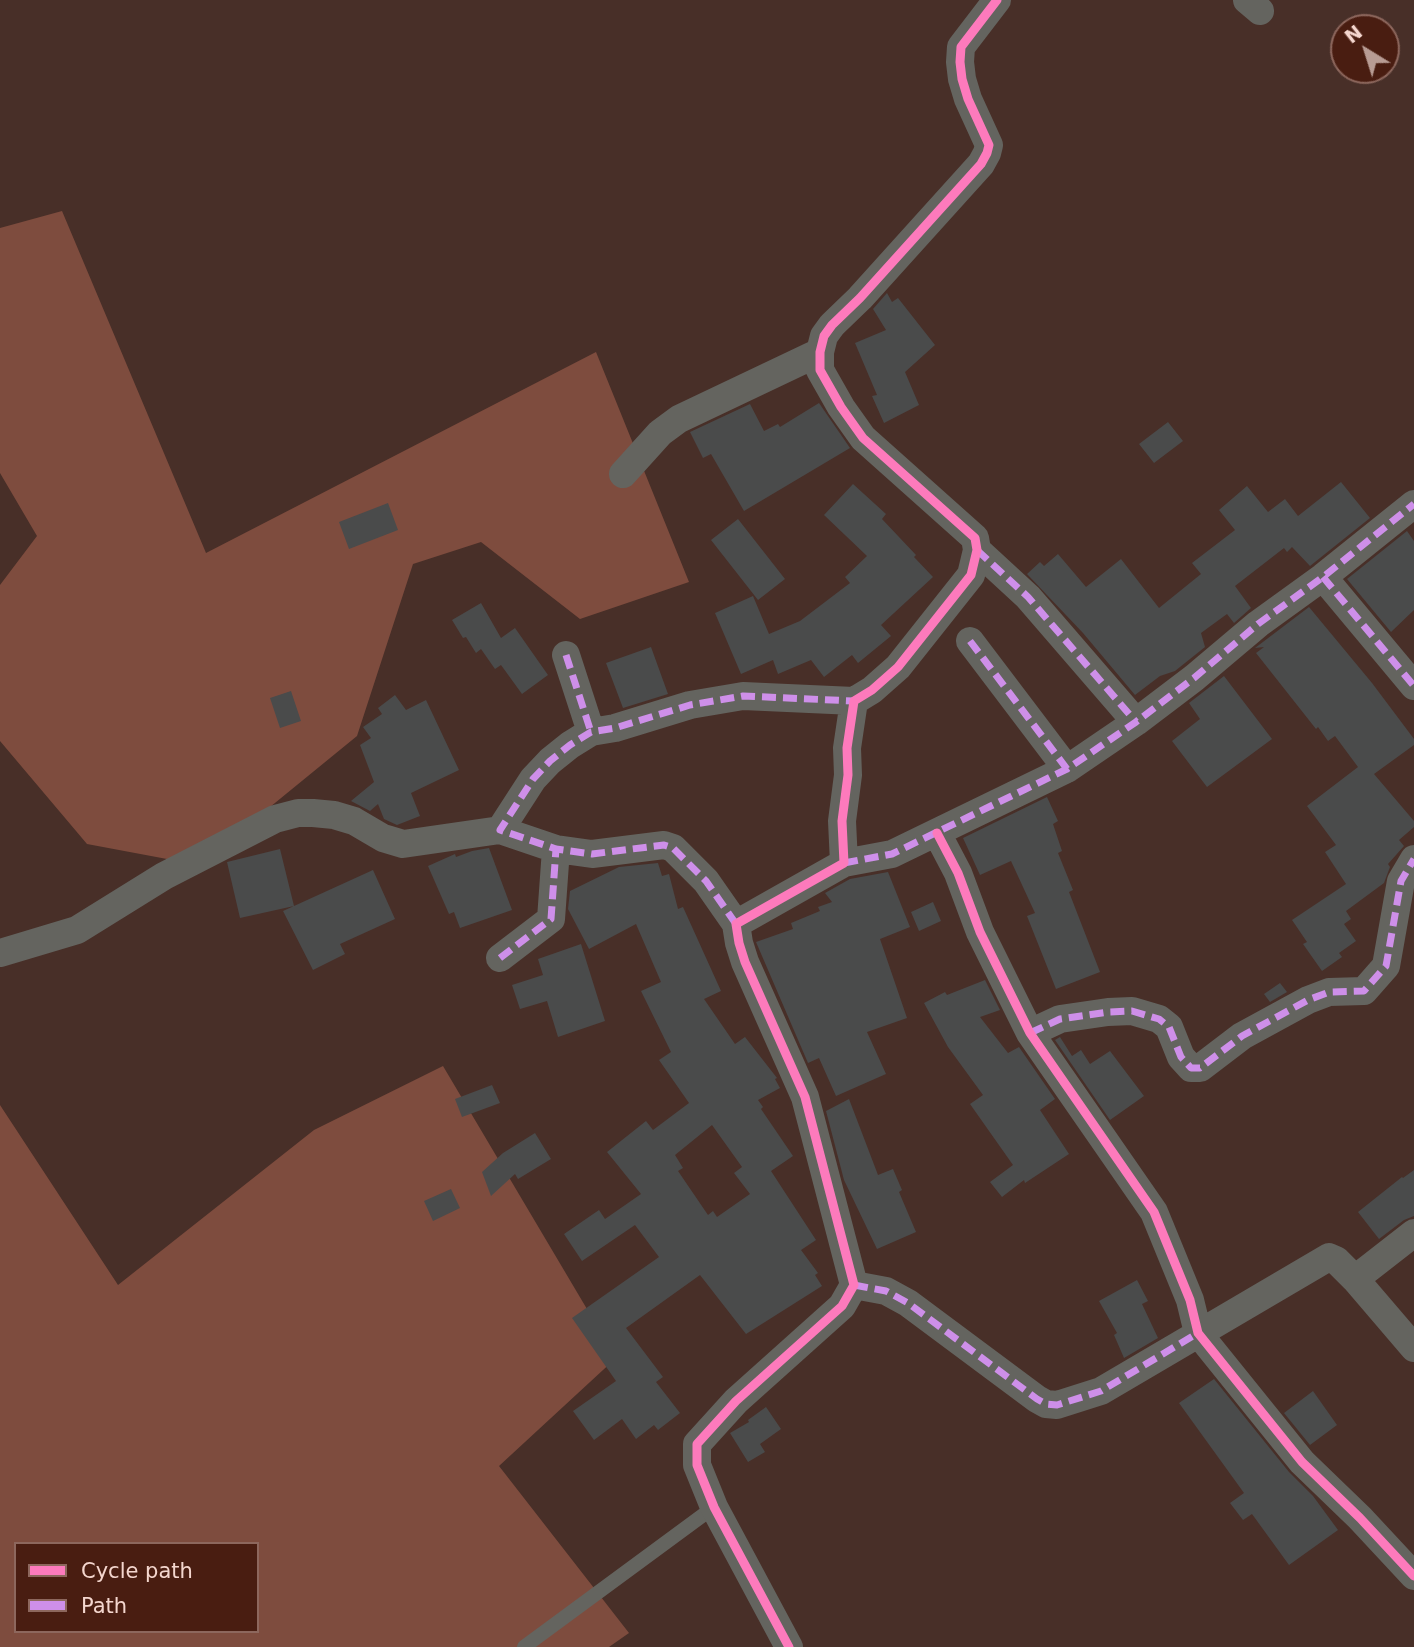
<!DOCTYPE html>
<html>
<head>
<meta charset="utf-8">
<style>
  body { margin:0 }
  #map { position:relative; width:1414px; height:1647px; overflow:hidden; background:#482f28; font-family:"DejaVu Sans",sans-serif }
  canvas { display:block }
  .legend { position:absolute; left:14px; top:1542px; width:245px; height:91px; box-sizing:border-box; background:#491d11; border:2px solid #8d675d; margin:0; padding:9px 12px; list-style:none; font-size:21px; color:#f4d6ce }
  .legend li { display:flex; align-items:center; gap:14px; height:35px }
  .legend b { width:35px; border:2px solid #8d675d }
  .north { position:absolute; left:1330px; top:14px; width:70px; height:70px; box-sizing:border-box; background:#491d11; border:2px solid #8d675d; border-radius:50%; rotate:322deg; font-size:19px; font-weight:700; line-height:28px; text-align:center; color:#f4d6ce }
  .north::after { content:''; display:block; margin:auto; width:24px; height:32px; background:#b89c94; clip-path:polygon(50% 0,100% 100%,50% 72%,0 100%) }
</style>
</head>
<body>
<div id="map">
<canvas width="1414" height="1647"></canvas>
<ul class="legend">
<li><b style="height:9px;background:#fd7abc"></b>Cycle path</li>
<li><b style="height:9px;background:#ce8fe9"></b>Path</li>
</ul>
<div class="north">N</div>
</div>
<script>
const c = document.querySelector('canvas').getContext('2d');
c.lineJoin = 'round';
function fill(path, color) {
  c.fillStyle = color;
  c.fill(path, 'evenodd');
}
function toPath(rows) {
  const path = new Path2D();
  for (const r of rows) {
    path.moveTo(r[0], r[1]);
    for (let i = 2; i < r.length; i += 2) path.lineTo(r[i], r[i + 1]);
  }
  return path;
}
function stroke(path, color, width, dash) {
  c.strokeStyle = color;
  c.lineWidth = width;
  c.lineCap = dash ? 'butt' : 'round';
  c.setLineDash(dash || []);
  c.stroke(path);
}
fill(toPath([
  [62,211,206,553,596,352,689,582,580,619,481,542,413,564,357,736,199,865,87,844,0,741,0,585,37,536,0,473,0,228],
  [443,1066,616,1358,499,1466,629,1633,609,1647,0,1647,0,1105,118,1285,314,1130],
  [16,1544,257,1544,257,1631,16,1631]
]), '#7e4c3e');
fill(toPath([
  [887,293,892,302,898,298,935,345,905,372,919,405,884,423,872,396,877,395,855,343,886,330,873,309],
  [819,403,850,448,744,511,711,454,703,458,690,432,750,404,764,431,778,424,780,427],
  [1168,422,1183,441,1154,463,1139,444],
  [1341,482,1370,518,1310,566,1292,547,1287,552,1284,548,1235,586,1251,608,1234,623,1227,614,1201,633,1205,647,1175,671,1160,676,1135,695,1083,633,1027,574,1040,562,1044,566,1058,554,1086,587,1121,559,1159,608,1201,574,1192,563,1235,530,1219,510,1247,486,1268,512,1285,499,1298,516],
  [853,484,886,514,882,519,916,555,914,557,933,577,881,625,891,636,858,663,852,655,824,677,811,660,778,674,773,660,741,674,715,613,753,596,769,634,800,621,850,583,845,577,867,556,824,515],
  [388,503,398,530,349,549,339,522],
  [738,519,785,579,758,600,711,540],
  [1407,531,1414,541,1414,610,1391,632,1347,579],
  [481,603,501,638,515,628,548,675,522,694,501,665,495,669,481,649,476,653,466,637,463,638,452,620],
  [1309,607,1372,683,1414,739,1414,745,1374,774,1414,821,1414,827,1399,840,1404,846,1388,864,1390,867,1384,883,1346,911,1351,919,1344,924,1356,941,1339,953,1342,957,1322,971,1303,944,1307,942,1292,920,1346,884,1325,852,1336,845,1307,806,1358,767,1335,736,1328,741,1318,727,1316,729,1256,653,1264,647,1255,648],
  [651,647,668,694,623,708,606,663],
  [1224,676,1272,739,1207,787,1172,741,1200,719,1189,703],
  [291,691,301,721,280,728,270,698],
  [395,695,406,710,426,700,459,770,411,793,420,816,397,825,384,819,378,804,370,811,351,801,374,782,360,745,371,738,363,727,382,714,378,708],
  [1047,797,1058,821,1053,824,1062,851,1058,853,1073,890,1069,892,1100,972,1056,989,1027,916,1035,913,1011,861,980,875,963,838],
  [489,848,512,910,460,928,454,912,449,914,428,866,455,854,456,857,472,851],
  [280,849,294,906,240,918,227,862],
  [658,863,662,876,669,874,678,909,683,907,721,991,704,999,735,1044,745,1037,777,1078,775,1079,780,1088,758,1100,763,1107,761,1109,793,1156,771,1171,816,1240,801,1250,818,1273,815,1275,822,1286,746,1334,700,1275,626,1328,663,1377,656,1382,680,1413,658,1430,654,1425,636,1439,622,1419,594,1440,573,1411,616,1381,572,1318,659,1257,635,1225,582,1261,564,1234,599,1210,605,1219,641,1194,607,1152,646,1121,653,1130,689,1103,659,1060,671,1052,641,991,661,982,636,924,589,949,568,909,570,891,619,867],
  [712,1125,742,1167,734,1173,750,1194,717,1217,713,1211,708,1215,678,1171,683,1168,675,1155],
  [373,870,395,919,340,944,345,954,313,970,283,911],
  [888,872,910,927,880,939,907,1018,867,1032,886,1074,836,1096,819,1058,808,1063,756,942,793,929,791,923,820,911,818,907,832,902,825,893,850,879],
  [933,902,941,921,919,931,911,912],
  [581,944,605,1021,558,1037,547,1001,520,1009,512,985,543,975,538,959],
  [985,980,1000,1010,980,1017,1008,1053,1019,1047,1055,1099,1040,1110,1069,1154,1025,1183,1024,1180,1002,1197,990,1182,1013,1165,970,1104,983,1095,948,1047,924,1003,945,992,947,995],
  [1280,983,1287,992,1270,1002,1264,994],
  [1060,1037,1072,1056,1081,1050,1090,1064,1110,1051,1144,1096,1110,1120,1055,1040],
  [492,1085,500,1103,462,1117,455,1099],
  [849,1099,878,1175,893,1169,902,1190,899,1192,916,1232,877,1249,844,1180,826,1111],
  [535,1133,551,1159,518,1179,515,1174,491,1196,482,1172,503,1153],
  [1414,1170,1414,1216,1404,1220,1379,1239,1358,1212,1402,1177,1403,1178],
  [451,1189,460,1208,433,1221,424,1201],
  [1137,1280,1148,1301,1142,1304,1158,1338,1124,1358,1114,1335,1117,1333,1099,1301],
  [1214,1379,1289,1472,1313,1496,1338,1530,1289,1565,1252,1514,1243,1520,1230,1503,1244,1493,1179,1403],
  [1313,1391,1337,1425,1310,1445,1284,1413],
  [766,1407,781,1429,760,1444,765,1452,748,1462,730,1433,749,1422,748,1420]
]), '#4a4b4b');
stroke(toPath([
  [524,1647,714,1507]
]), '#64645f', 14);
stroke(toPath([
  [1247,0,1260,11],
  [623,474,660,433,679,419,820,352],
  [977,550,1028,597,1136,722],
  [1323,577,1414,686],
  [970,641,1067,769],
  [566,655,591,732],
  [500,830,533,779,550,761,570,745,591,732,615,728,690,705,743,696,854,701],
  [937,833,958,873,980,932,1030,1033,1154,1212,1190,1300,1198,1333,1302,1462,1360,1518,1414,1576],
  [844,863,892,854,1067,769,1136,722,1194,678,1258,624,1323,577,1414,504],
  [0,953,77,930,164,876,275,819,298,813,313,813,334,815,354,821,383,838,403,844,500,830,556,849,592,854,664,845,673,848,706,881,736,924],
  [500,958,551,919,556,849],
  [1030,1033,1060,1019,1108,1012,1132,1011,1159,1019,1169,1027,1181,1057,1191,1068,1200,1068,1242,1036,1308,1000,1329,992,1364,991,1386,966,1401,881,1414,859],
  [1355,1279,1414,1233],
  [854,1285,886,1291,908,1303,1037,1399,1046,1404,1057,1405,1101,1391,1329,1257,1336,1260,1355,1279,1414,1348],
  [789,1647,714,1507,697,1465,697,1444,736,1401,842,1306,854,1285,805,1097,745,962,739,943,736,924,844,863,842,821,848,775,847,748,854,701,872,690,898,667,971,575,977,550,975,538,863,438,841,407,820,370,820,352,824,336,832,325,860,298,981,164,987,153,989,145,968,99,962,79,960,62,961,47,997,0]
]), '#64645f', 28);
stroke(toPath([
  [977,550,1028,597,1136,722],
  [1323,577,1414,686],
  [970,641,1067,769],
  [566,655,591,732],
  [844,863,892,854,1067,769,1136,722,1194,678,1258,624,1323,577,1414,504],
  [736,924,706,881,673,848,664,845,592,854,556,849,500,830,533,779,550,761,570,745,591,732,615,728,690,705,743,696,854,701],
  [500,958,551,919,556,849],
  [1030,1033,1060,1019,1108,1012,1132,1011,1159,1019,1169,1027,1181,1057,1191,1068,1200,1068,1242,1036,1308,1000,1329,992,1364,991,1386,966,1401,881,1414,859],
  [854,1285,886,1291,908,1303,1037,1399,1046,1404,1057,1405,1101,1391,1198,1333]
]), '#ce8fe9', 7, [14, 7]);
stroke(toPath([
  [937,833,958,873,980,932,1030,1033,1154,1212,1190,1300,1198,1333,1302,1462,1360,1518,1414,1576],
  [789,1647,714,1507,697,1465,697,1444,736,1401,842,1306,854,1285,805,1097,745,962,739,943,736,924,844,863,842,821,848,775,847,748,854,701,872,690,898,667,971,575,977,550,975,538,863,438,841,407,820,370,820,352,824,336,832,325,860,298,981,164,987,153,989,145,968,99,962,79,960,62,961,47,997,0]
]), '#fd7abc', 9);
</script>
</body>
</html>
